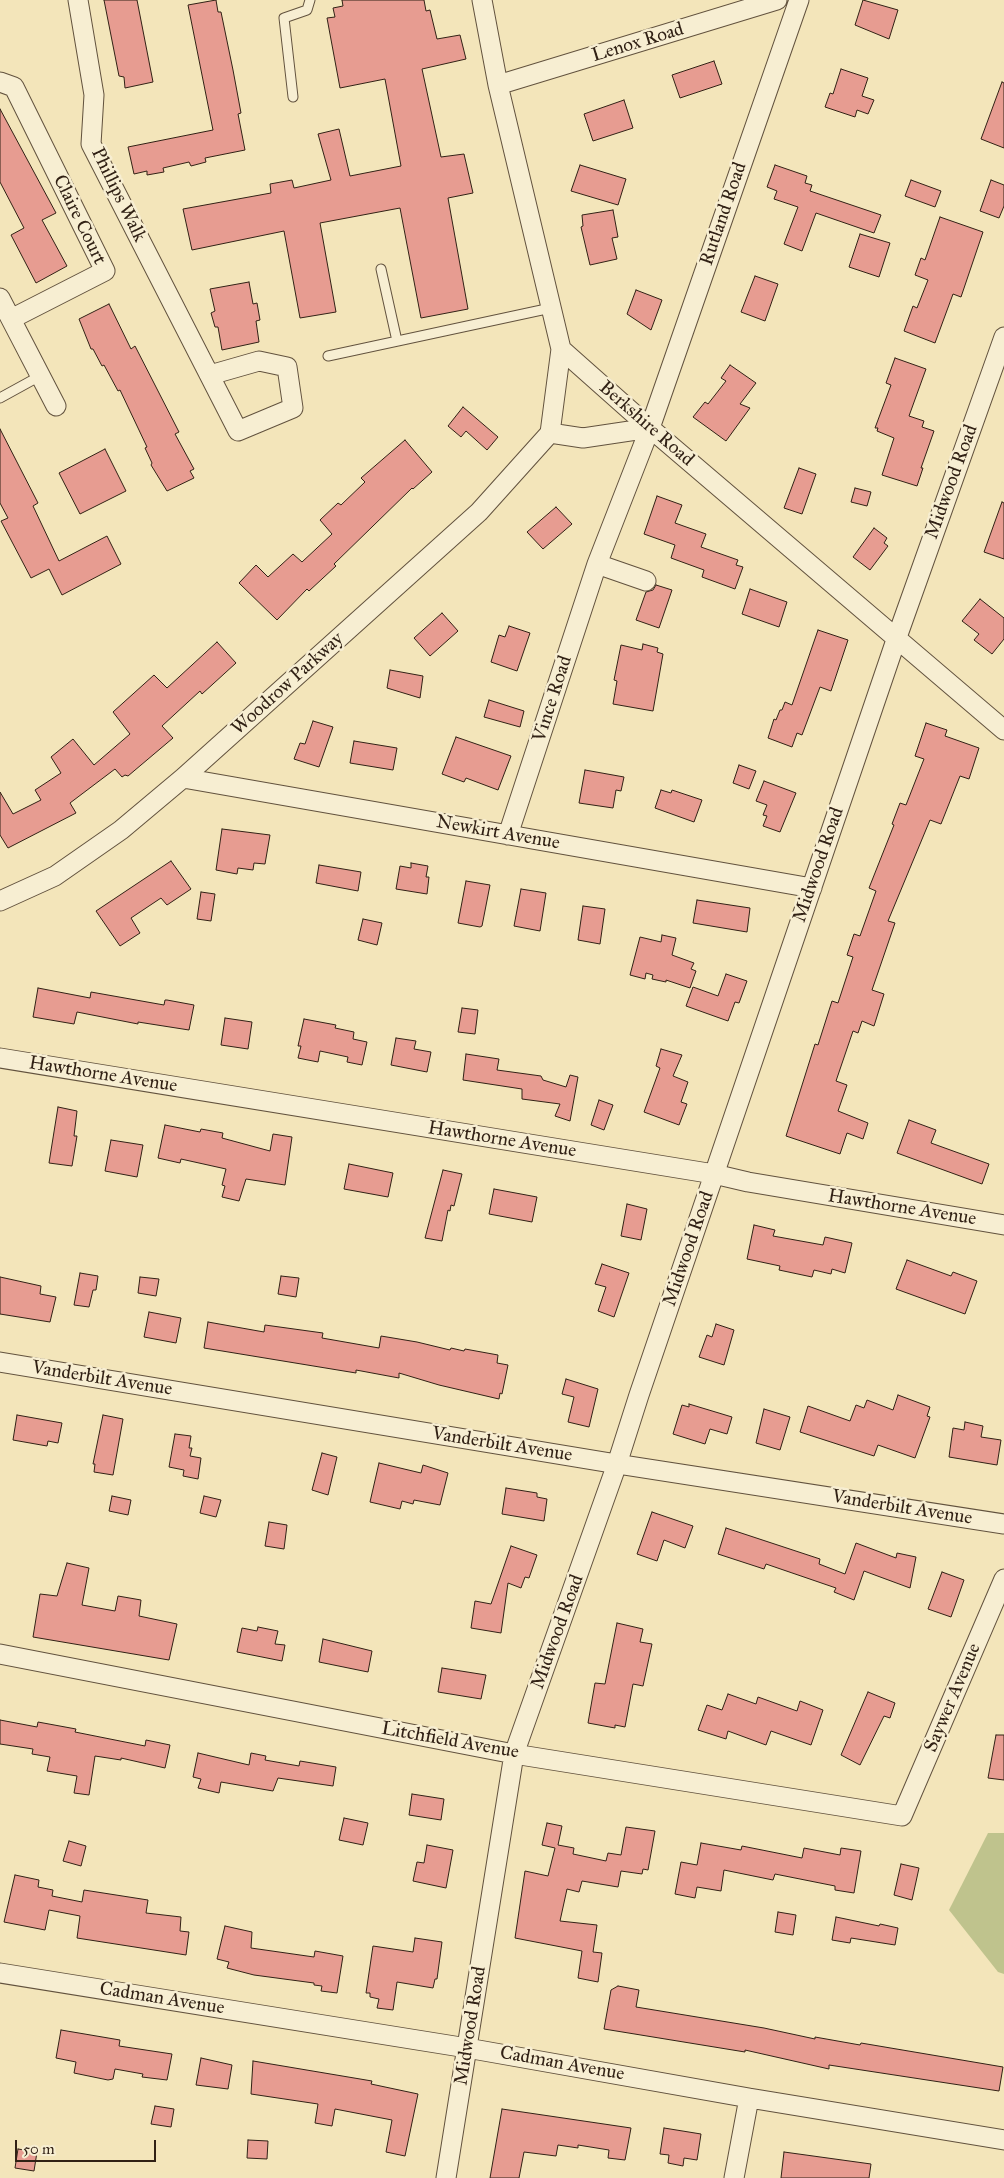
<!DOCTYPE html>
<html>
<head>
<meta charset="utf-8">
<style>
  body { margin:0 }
  #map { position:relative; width:1004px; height:2178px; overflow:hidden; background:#f3e5ba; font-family:"IM FELL Great Primer",serif }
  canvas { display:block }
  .scale { position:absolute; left:15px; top:2140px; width:141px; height:22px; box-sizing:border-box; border:2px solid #312115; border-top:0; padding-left:6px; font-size:15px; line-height:18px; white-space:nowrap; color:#312115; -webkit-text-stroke:4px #f7eed2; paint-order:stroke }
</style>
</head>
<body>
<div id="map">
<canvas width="1004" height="2178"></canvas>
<div class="scale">50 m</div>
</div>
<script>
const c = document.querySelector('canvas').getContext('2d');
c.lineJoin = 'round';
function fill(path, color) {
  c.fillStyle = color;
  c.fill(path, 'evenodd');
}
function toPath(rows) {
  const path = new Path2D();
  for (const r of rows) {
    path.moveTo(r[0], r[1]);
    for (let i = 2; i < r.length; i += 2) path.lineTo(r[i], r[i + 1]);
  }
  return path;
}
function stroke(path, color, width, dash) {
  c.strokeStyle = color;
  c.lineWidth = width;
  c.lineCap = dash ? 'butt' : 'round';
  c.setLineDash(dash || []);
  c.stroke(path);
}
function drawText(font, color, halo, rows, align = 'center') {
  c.font = font + ' "IM FELL Great Primer",serif';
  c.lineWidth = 5;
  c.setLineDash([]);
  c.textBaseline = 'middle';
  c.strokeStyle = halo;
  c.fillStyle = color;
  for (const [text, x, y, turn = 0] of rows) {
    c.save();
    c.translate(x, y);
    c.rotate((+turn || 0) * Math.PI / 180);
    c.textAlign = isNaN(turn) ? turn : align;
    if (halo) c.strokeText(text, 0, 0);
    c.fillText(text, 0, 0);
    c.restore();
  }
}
fill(toPath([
  [988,1833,1004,1833,1004,1974,998,1972,949,1910]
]), '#bfc38d');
const building = toPath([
  [104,0,137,0,153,82,125,88,124,77,119,76,104,0],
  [216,0,218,12,221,12,233,70,241,113,238,114,245,150,205,158,206,162,191,166,189,162,163,168,164,172,147,175,147,171,134,174,128,147,213,130,188,5,216,0],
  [342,0,424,0,426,11,430,10,437,39,460,35,466,59,422,69,441,157,464,154,473,193,448,198,468,309,421,318,400,208,320,223,336,312,300,318,284,231,192,250,183,209,271,193,270,184,292,180,294,188,331,180,318,134,339,129,350,176,401,166,385,79,340,88,327,18,335,17,333,8,343,6,342,0],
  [863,0,898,10,889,39,855,25,863,0],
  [714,61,722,84,680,98,672,75,714,61],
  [841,69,868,78,862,96,874,100,868,114,857,110,855,117,825,107,830,93,833,94,841,69],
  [1002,82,1004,83,1004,148,981,139,1002,82],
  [624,100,633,128,593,141,584,114,624,100],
  [0,109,56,213,42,220,67,266,36,283,11,235,24,228,0,182,0,109],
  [580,165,626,179,618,205,571,191,580,165],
  [775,165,807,176,805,183,812,185,810,191,881,215,874,233,816,213,802,251,784,244,798,207,774,199,777,191,767,187,775,165],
  [911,180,941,191,935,207,905,196,911,180],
  [991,180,1004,185,1004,206,999,218,980,211,991,180],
  [613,210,618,237,612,238,617,259,590,265,581,227,583,226,582,215,613,210],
  [940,217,983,232,961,297,953,294,935,343,904,331,913,306,917,308,928,280,915,275,921,258,925,260,940,217],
  [860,234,890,243,879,277,849,267,860,234],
  [755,276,778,284,765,321,741,312,755,276],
  [249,282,253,304,257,303,260,320,256,321,259,342,222,350,218,327,215,327,211,313,215,311,210,289,249,282],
  [636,290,662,300,651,330,627,314,636,290],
  [109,304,131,349,135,346,179,432,175,434,194,469,190,471,194,478,167,491,151,465,152,463,145,448,147,447,120,390,118,391,104,365,102,366,93,349,91,349,79,319,109,304],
  [895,358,926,369,909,416,924,421,922,427,934,431,921,468,923,468,917,486,882,475,894,438,877,431,878,428,875,428,891,385,886,383,895,358],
  [730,365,756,383,740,404,750,408,726,441,693,417,705,402,708,404,726,381,721,378,730,365],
  [463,407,498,437,487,450,466,431,461,437,448,426,463,407],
  [0,429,38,503,33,506,59,561,107,536,121,564,62,595,49,569,31,578,1,521,8,518,0,503,0,429],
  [405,440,432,472,413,489,412,488,334,564,336,566,309,591,307,589,277,620,239,583,256,565,268,577,293,554,302,562,332,534,320,520,338,503,341,505,365,482,361,478,405,440],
  [105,449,126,491,80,514,59,473,105,449],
  [799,468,816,474,802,514,784,508,799,468],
  [855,488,871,492,867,506,851,502,855,488],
  [657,496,682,505,675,523,706,534,701,547,738,560,736,565,743,567,735,589,702,577,704,570,671,558,675,545,644,534,657,496],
  [1002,502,1004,503,1004,559,984,552,1002,502],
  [556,507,572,524,543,549,527,532,556,507],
  [874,528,887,538,884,543,888,546,870,570,853,557,874,528],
  [656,585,672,590,659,628,636,620,646,592,653,590,656,585],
  [750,589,787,602,779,627,742,614,750,589],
  [980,599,1004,618,1004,639,992,654,974,640,979,634,962,621,980,599],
  [442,613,458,631,430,656,414,638,442,613],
  [509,626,530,633,517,671,491,662,499,635,505,637,509,626],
  [818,630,848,640,831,691,820,687,802,735,797,733,792,747,768,738,774,719,776,720,780,710,782,710,785,702,792,705,818,630],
  [217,642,236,663,202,694,200,691,162,726,173,738,128,776,125,775,122,777,115,769,70,803,76,813,8,848,0,835,0,792,13,814,41,800,35,790,61,773,51,757,73,739,94,765,130,734,113,712,154,675,167,688,217,642],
  [643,644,658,648,657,652,663,654,653,711,613,704,617,681,614,680,621,645,642,650,643,644],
  [390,670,423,676,420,698,387,688,390,670],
  [489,700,524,711,520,727,484,717,489,700],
  [313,721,333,727,319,767,294,759,300,743,305,744,313,721],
  [926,723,947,730,945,736,979,748,969,779,960,776,941,824,930,820,888,921,895,923,872,990,884,994,874,1026,862,1021,858,1033,853,1031,836,1081,847,1085,838,1111,868,1123,863,1139,847,1133,840,1154,786,1136,815,1044,818,1045,832,1001,838,1003,853,957,847,955,854,934,860,936,876,891,869,888,894,825,892,824,900,803,906,805,924,759,915,756,926,723],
  [456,737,511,756,498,790,466,778,464,782,442,774,456,737],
  [354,741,397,748,393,770,350,763,354,741],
  [739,765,756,771,749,789,733,783,739,765],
  [585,770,624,777,621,791,616,790,613,808,579,803,585,770],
  [764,781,796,793,780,832,763,826,767,816,763,815,767,805,756,801,764,781],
  [661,790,671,793,672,790,702,800,694,822,655,808,661,790],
  [222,829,270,835,265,864,254,863,253,870,238,868,237,874,216,870,222,829],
  [171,861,191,889,167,905,161,898,131,918,140,933,120,946,96,911,171,861],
  [411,863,428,866,426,877,429,877,427,894,396,889,400,866,411,868,411,863],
  [319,865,361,872,358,891,316,883,319,865],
  [466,881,490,885,482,926,480,927,458,923,466,881],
  [521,889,546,893,540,931,514,926,521,889],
  [201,892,215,894,211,921,197,919,201,892],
  [697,900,750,908,747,932,693,923,697,900],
  [583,906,605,909,600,944,578,940,583,906],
  [363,919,382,923,377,945,358,940,363,919],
  [662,935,676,938,672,955,694,963,691,969,696,971,690,988,666,980,666,982,652,979,653,975,646,973,645,979,630,975,640,937,661,942,662,935],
  [726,974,747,981,739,1003,735,1002,728,1021,686,1006,693,987,718,996,726,974],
  [38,988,90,998,91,992,164,1005,165,1000,167,1000,194,1005,189,1030,138,1022,138,1024,77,1012,74,1024,33,1017,38,988],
  [462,1008,478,1010,475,1034,458,1032,462,1008],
  [225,1018,252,1022,248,1049,221,1045,225,1018],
  [304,1019,336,1025,335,1028,354,1032,353,1039,367,1042,362,1065,347,1062,348,1057,320,1051,318,1062,298,1058,301,1046,298,1046,304,1019],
  [396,1038,416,1041,414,1049,431,1052,427,1072,391,1065,396,1038],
  [661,1049,682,1055,673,1076,688,1082,681,1102,687,1104,679,1125,644,1112,660,1068,656,1066,661,1049],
  [466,1054,499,1059,497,1070,541,1076,543,1080,566,1087,570,1075,578,1077,570,1121,555,1116,560,1104,522,1099,522,1089,463,1080,466,1054],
  [599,1100,613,1105,604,1130,591,1125,599,1100],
  [58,1107,77,1111,74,1136,77,1136,72,1166,49,1163,58,1107],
  [909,1120,936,1130,931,1143,989,1164,982,1184,897,1153,909,1120],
  [165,1125,200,1132,201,1129,223,1133,222,1138,270,1151,273,1134,292,1137,285,1185,246,1179,239,1201,222,1197,225,1186,222,1185,226,1169,181,1159,180,1163,158,1158,165,1125],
  [111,1140,143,1145,137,1177,105,1171,111,1140],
  [349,1164,393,1173,388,1197,344,1189,349,1164],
  [443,1170,462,1174,454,1206,451,1205,450,1211,448,1210,442,1241,425,1238,443,1170],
  [494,1189,537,1197,532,1222,489,1214,494,1189],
  [627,1204,647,1209,641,1240,621,1236,627,1204],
  [754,1225,775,1230,773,1236,823,1245,825,1237,852,1243,845,1273,832,1269,831,1274,814,1270,812,1277,779,1270,780,1266,747,1259,754,1225],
  [907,1260,951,1276,953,1272,977,1281,965,1314,896,1289,907,1260],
  [602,1264,629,1273,614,1317,598,1311,606,1287,595,1284,602,1264],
  [80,1273,98,1276,96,1290,93,1290,89,1307,74,1305,80,1273],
  [281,1276,299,1278,296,1297,278,1294,281,1276],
  [0,1277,41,1286,40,1294,56,1297,50,1322,0,1314,0,1277],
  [140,1277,159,1279,156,1296,138,1293,140,1277],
  [149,1312,181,1318,176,1343,144,1337,149,1312],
  [208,1322,264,1332,265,1325,323,1333,322,1338,379,1348,381,1336,417,1342,450,1350,451,1348,464,1351,465,1349,498,1355,497,1363,508,1365,502,1394,500,1393,499,1399,439,1385,399,1373,399,1378,356,1370,356,1373,204,1348,208,1322],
  [716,1324,734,1330,724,1365,699,1357,707,1335,712,1337,716,1324],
  [566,1379,598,1389,589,1427,568,1422,574,1397,562,1394,566,1379],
  [898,1395,930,1407,927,1416,930,1417,915,1458,878,1445,874,1456,800,1432,808,1406,850,1421,856,1405,864,1408,867,1400,893,1410,898,1395],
  [689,1404,732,1417,727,1434,710,1429,705,1444,673,1434,682,1405,689,1407,689,1404],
  [764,1409,790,1417,780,1450,756,1443,764,1409],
  [17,1415,62,1423,58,1443,48,1441,47,1446,13,1440,17,1415],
  [103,1415,123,1419,113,1475,94,1472,95,1464,93,1464,103,1415],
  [965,1422,983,1426,981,1437,1001,1440,997,1465,949,1457,953,1428,964,1430,965,1422],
  [175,1434,191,1436,189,1448,192,1448,190,1456,201,1458,198,1479,183,1476,184,1470,169,1467,175,1434],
  [322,1453,337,1457,328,1495,312,1490,322,1453],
  [379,1463,421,1473,423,1465,448,1473,440,1505,414,1500,413,1504,402,1501,400,1509,370,1502,379,1463],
  [506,1488,537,1493,537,1497,547,1499,544,1521,502,1514,506,1488],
  [112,1496,131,1500,128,1515,109,1511,112,1496],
  [204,1496,221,1500,216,1517,200,1513,204,1496],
  [652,1512,693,1526,685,1548,664,1540,657,1561,637,1554,652,1512],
  [269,1522,287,1525,284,1549,265,1546,269,1522],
  [726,1528,820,1559,819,1564,845,1574,856,1543,896,1558,897,1553,916,1557,910,1588,864,1571,854,1600,834,1592,836,1588,766,1564,764,1569,718,1554,726,1528],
  [511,1546,537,1555,529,1578,525,1577,521,1588,508,1583,501,1633,471,1628,475,1601,491,1604,511,1546],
  [67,1563,89,1568,82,1605,115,1611,118,1596,141,1600,139,1616,177,1624,169,1660,33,1637,40,1594,57,1596,67,1563],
  [942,1572,964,1580,951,1617,928,1609,942,1572],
  [617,1623,643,1629,640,1642,652,1644,643,1686,633,1684,625,1727,615,1725,615,1728,588,1723,595,1683,605,1684,617,1623],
  [258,1627,278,1631,275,1644,285,1645,282,1661,237,1652,242,1628,257,1631,258,1627],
  [323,1639,372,1651,368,1672,319,1662,323,1639],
  [442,1668,486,1675,481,1699,438,1692,442,1668],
  [868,1692,895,1703,890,1718,884,1716,860,1765,841,1755,868,1692],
  [728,1694,756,1704,758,1697,797,1711,800,1701,823,1710,811,1745,771,1731,766,1745,728,1731,726,1739,698,1730,707,1705,722,1710,728,1694],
  [0,1720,37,1727,38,1722,76,1729,75,1732,145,1746,146,1740,170,1745,165,1768,121,1758,121,1760,95,1756,89,1795,74,1793,77,1776,47,1771,50,1757,32,1754,33,1749,0,1744,0,1720],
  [996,1735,1004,1735,1004,1780,988,1778,996,1735],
  [198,1753,249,1765,251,1753,266,1756,265,1760,299,1766,300,1761,336,1767,333,1786,278,1778,273,1791,221,1782,219,1793,198,1788,201,1779,193,1777,198,1753],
  [412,1794,444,1799,441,1820,409,1815,412,1794],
  [344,1818,368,1823,363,1845,339,1840,344,1818],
  [547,1823,562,1826,558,1845,574,1848,573,1854,606,1861,608,1853,621,1855,626,1827,655,1831,648,1870,643,1869,642,1874,621,1871,618,1887,582,1881,579,1892,567,1889,560,1921,597,1925,593,1952,602,1953,598,1982,578,1978,582,1951,515,1938,525,1871,548,1876,555,1848,542,1845,547,1823],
  [69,1841,86,1846,81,1866,63,1861,69,1841],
  [701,1843,741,1850,742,1846,802,1858,804,1848,840,1855,841,1848,861,1851,854,1893,835,1890,835,1886,775,1874,773,1880,724,1870,721,1891,697,1887,695,1898,675,1894,681,1862,697,1865,701,1843],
  [427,1845,453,1850,446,1888,413,1881,417,1862,424,1863,427,1845],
  [901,1864,919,1868,912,1900,894,1895,901,1864],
  [15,1875,39,1880,38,1887,53,1890,52,1896,82,1902,84,1890,148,1900,146,1913,181,1917,180,1931,189,1932,186,1955,77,1938,80,1916,49,1910,45,1930,4,1922,15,1875],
  [778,1912,796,1915,793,1935,775,1932,778,1912],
  [836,1917,879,1926,880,1924,898,1928,895,1945,851,1938,850,1943,832,1940,836,1917],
  [225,1926,252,1932,251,1948,314,1957,315,1951,343,1956,337,1993,321,1991,322,1986,314,1985,314,1983,254,1975,227,1968,229,1962,217,1959,225,1926],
  [415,1938,442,1942,437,1979,435,1979,433,1988,397,1982,393,2010,377,2008,379,1999,370,1997,370,1993,366,1993,373,1946,413,1952,415,1938],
  [618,1986,639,1990,636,2007,764,2028,815,2039,815,2037,860,2045,861,2043,1003,2067,999,2091,829,2065,829,2069,745,2050,745,2052,604,2029,611,1990,618,1986],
  [61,2030,120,2040,119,2046,172,2054,167,2080,142,2077,143,2074,115,2069,113,2079,108,2080,74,2073,76,2062,56,2058,61,2030],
  [201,2058,232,2065,228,2089,196,2085,201,2058],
  [253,2061,372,2081,371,2084,418,2094,405,2156,386,2152,392,2120,335,2109,332,2126,315,2123,318,2104,251,2094,253,2061],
  [155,2106,174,2109,171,2127,151,2124,155,2106],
  [502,2109,631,2128,625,2160,608,2158,609,2150,578,2145,578,2148,558,2145,556,2156,524,2152,519,2178,490,2178,502,2109],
  [664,2128,701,2134,697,2160,684,2158,683,2166,668,2163,669,2155,660,2154,664,2128],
  [248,2140,268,2141,267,2159,247,2158,248,2140],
  [18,2149,37,2152,34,2171,15,2168,18,2149],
  [784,2152,871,2164,869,2178,781,2178,784,2152]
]);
fill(building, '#e79c91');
stroke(building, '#312115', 1);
const service = toPath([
  [293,97,284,18,307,10,310,0],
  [381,269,397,341],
  [328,356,551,308],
  [0,398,40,376]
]);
const minor = toPath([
  [78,0,94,95,91,144,238,431,293,408,287,367,259,361,210,375],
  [482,0,498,85,561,349,650,428,1004,730],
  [0,82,14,87,105,271,11,319],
  [498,85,777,0],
  [0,298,56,406],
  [550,433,583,438,650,428],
  [597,564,646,581],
  [183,778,812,888],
  [508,835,597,564,650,428,799,0],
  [0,901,55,876,121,830,183,778,479,512,550,433,561,349],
  [0,1058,714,1174,748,1182,1004,1225],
  [0,1362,617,1464,1004,1524],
  [0,1654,514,1754,902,1816,1004,1579],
  [0,1973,467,2048,749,2098,1004,2140],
  [446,2178,514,1754,617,1464,639,1395,896,640,1004,337],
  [734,2178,749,2098]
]);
stroke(service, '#62523e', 11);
stroke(minor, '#62523e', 21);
stroke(service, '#f7eed2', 9);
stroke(minor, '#f7eed2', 19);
drawText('19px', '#312115', '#f7eed2', [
  ["Lenox Road",638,43,-17],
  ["Phillips Walk",118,195,64],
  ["Rutland Road",724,214,-71],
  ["Claire Court",79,220,64],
  ["Berkshire Road",646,424,41],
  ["Midwood Road",952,482,-70],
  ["Woodrow Parkway",288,684,-42],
  ["Vince Road",553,699,-72],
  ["Newkirt Avenue",498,833,10],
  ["Midwood Road",819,865,-71],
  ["Hawthorne Avenue",103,1075,9],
  ["Hawthorne Avenue",502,1140,9],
  ["Hawthorne Avenue",902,1208,9],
  ["Midwood Road",689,1249,-71],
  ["Vanderbilt Avenue",102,1379,9],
  ["Vanderbilt Avenue",502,1445,9],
  ["Vanderbilt Avenue",902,1508,9],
  ["Midwood Road",558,1632,-70],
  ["Saywer Avenue",953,1698,-67],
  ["Litchfield Avenue",450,1741,10],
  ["Cadman Avenue",162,1999,9],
  ["Midwood Road",471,2026,-81],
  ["Cadman Avenue",562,2064,10]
]);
</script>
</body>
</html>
